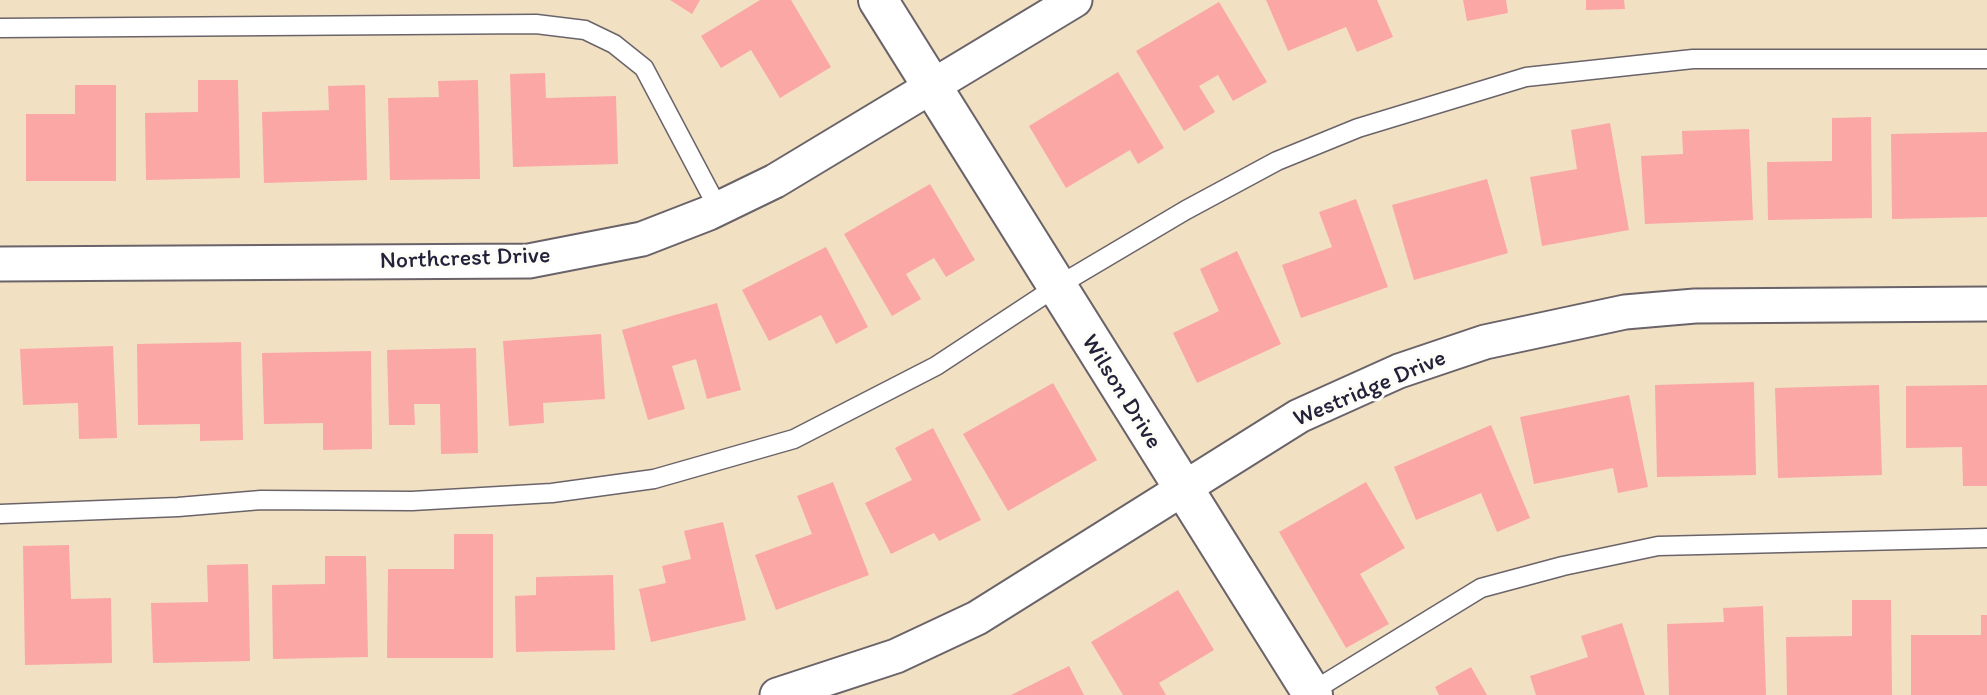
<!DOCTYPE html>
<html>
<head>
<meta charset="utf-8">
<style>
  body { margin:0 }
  canvas { display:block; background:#f1e0c1 }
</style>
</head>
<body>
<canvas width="1987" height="695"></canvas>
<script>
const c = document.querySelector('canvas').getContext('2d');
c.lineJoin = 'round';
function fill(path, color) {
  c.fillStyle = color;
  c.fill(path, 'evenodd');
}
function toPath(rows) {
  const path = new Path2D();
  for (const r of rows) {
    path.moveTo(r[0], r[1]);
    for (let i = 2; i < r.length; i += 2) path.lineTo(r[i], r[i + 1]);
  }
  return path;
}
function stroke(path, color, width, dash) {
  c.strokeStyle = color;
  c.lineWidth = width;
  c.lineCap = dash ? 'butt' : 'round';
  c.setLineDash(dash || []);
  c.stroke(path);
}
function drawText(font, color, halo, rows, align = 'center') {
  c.font = font + ' Itim,sans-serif';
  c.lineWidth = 6;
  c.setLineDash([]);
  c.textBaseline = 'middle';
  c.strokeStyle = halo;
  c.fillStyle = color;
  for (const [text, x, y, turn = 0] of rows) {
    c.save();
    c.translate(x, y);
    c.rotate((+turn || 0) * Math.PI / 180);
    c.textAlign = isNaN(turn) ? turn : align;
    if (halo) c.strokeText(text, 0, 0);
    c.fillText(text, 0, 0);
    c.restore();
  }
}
fill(toPath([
  [670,0,700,0,692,14],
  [760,0,791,0,831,67,780,98,751,50,721,68,701,36],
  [1266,0,1377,0,1393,37,1357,52,1346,27,1288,51],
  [1463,0,1506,0,1508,13,1467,21],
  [1586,0,1624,0,1625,9,1586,10],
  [1219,2,1267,82,1233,101,1218,75,1199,86,1215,112,1184,131,1136,51],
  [1118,72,1164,148,1138,164,1130,150,1066,188,1029,126],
  [545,73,546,98,616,96,618,164,513,167,510,74],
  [198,80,238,80,240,178,146,180,145,113,198,112],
  [478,80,480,179,390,180,388,98,439,97,438,81],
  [75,85,116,85,116,181,26,181,26,114,75,114],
  [365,85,367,180,264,183,262,112,329,110,328,86],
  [1871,117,1872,218,1768,220,1767,162,1832,161,1832,118],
  [1610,123,1629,230,1542,246,1530,177,1577,169,1571,130],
  [1749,129,1753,220,1645,224,1641,156,1683,154,1682,131],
  [1987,132,1987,217,1892,219,1891,134],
  [1487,179,1508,253,1414,280,1392,205],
  [930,184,975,260,946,277,934,258,906,274,921,299,892,316,844,234],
  [1356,199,1388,287,1301,318,1282,265,1332,247,1319,212],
  [826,247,868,327,836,344,821,315,769,341,742,290],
  [1237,251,1281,344,1197,383,1173,333,1219,311,1200,269],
  [717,303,741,390,707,399,696,359,672,366,685,409,648,420,622,330],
  [601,334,605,399,543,403,544,423,509,426,503,341],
  [241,342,243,440,200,441,200,424,138,425,137,344],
  [113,346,117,438,79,439,78,403,23,405,20,349],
  [476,348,478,453,441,454,440,404,414,404,415,425,389,425,387,350],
  [371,351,372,449,323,450,323,423,264,424,262,353],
  [1754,382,1756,475,1657,477,1655,385],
  [1053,383,1097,460,1008,511,963,434],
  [1879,385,1882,475,1778,478,1775,388],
  [1987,385,1987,486,1963,486,1962,447,1906,448,1906,386],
  [1629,395,1648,487,1618,493,1613,468,1534,484,1520,417],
  [1491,425,1530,518,1497,532,1481,493,1416,520,1394,467],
  [933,428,981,520,939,541,934,533,891,554,865,503,912,480,895,448],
  [833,482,869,575,776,610,755,555,812,534,797,496],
  [1366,482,1405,548,1360,574,1389,624,1346,648,1279,532],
  [723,522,746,620,651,642,639,589,666,583,662,566,691,559,684,531],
  [454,534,493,534,493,658,387,658,388,569,454,569],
  [69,545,71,599,111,598,112,663,25,665,23,546],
  [325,556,366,556,368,657,273,659,272,585,325,584],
  [248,564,250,661,153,663,151,603,208,602,207,565],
  [613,575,615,650,516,652,515,596,536,595,536,577],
  [1178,590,1214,650,1159,683,1166,695,1123,695,1091,642],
  [1852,600,1891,600,1892,695,1787,695,1786,637,1852,636],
  [1763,606,1766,695,1669,695,1667,624,1724,622,1723,608],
  [1981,615,1987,615,1987,695,1911,695,1911,635,1981,635],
  [1622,623,1645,695,1536,695,1530,676,1588,657,1581,636],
  [1069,666,1084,695,1011,695],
  [1471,667,1487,695,1439,695,1435,687]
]), '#fba7a6');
const service = toPath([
  [0,28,536,24,585,30,614,44,644,68,718,208],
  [0,514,178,507,261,500,412,501,552,493,654,479,794,439,936,366,1056,287,1186,210,1277,161,1358,128,1526,77,1693,59,1987,59],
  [1308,694,1481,588,1563,566,1658,546,1987,538]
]);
const minor = toPath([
  [0,264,529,261,642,239,709,213,775,181,1075,0],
  [777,695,896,656,977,618,1299,416,1399,371,1485,342,1625,312,1695,306,1987,304]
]);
const tertiary = toPath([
  [878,0,1313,695]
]);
stroke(service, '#6a646a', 21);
stroke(minor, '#6a646a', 37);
stroke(tertiary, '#6a646a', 42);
stroke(service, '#fff', 18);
stroke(minor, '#fff', 33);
stroke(tertiary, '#fff', 38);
drawText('24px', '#22223b', '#fdfcf7', [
  ["Northcrest Drive",465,259,-2],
  ["Westridge Drive",1370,389,-23],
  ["Wilson Drive",1121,392,58]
]);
</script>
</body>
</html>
